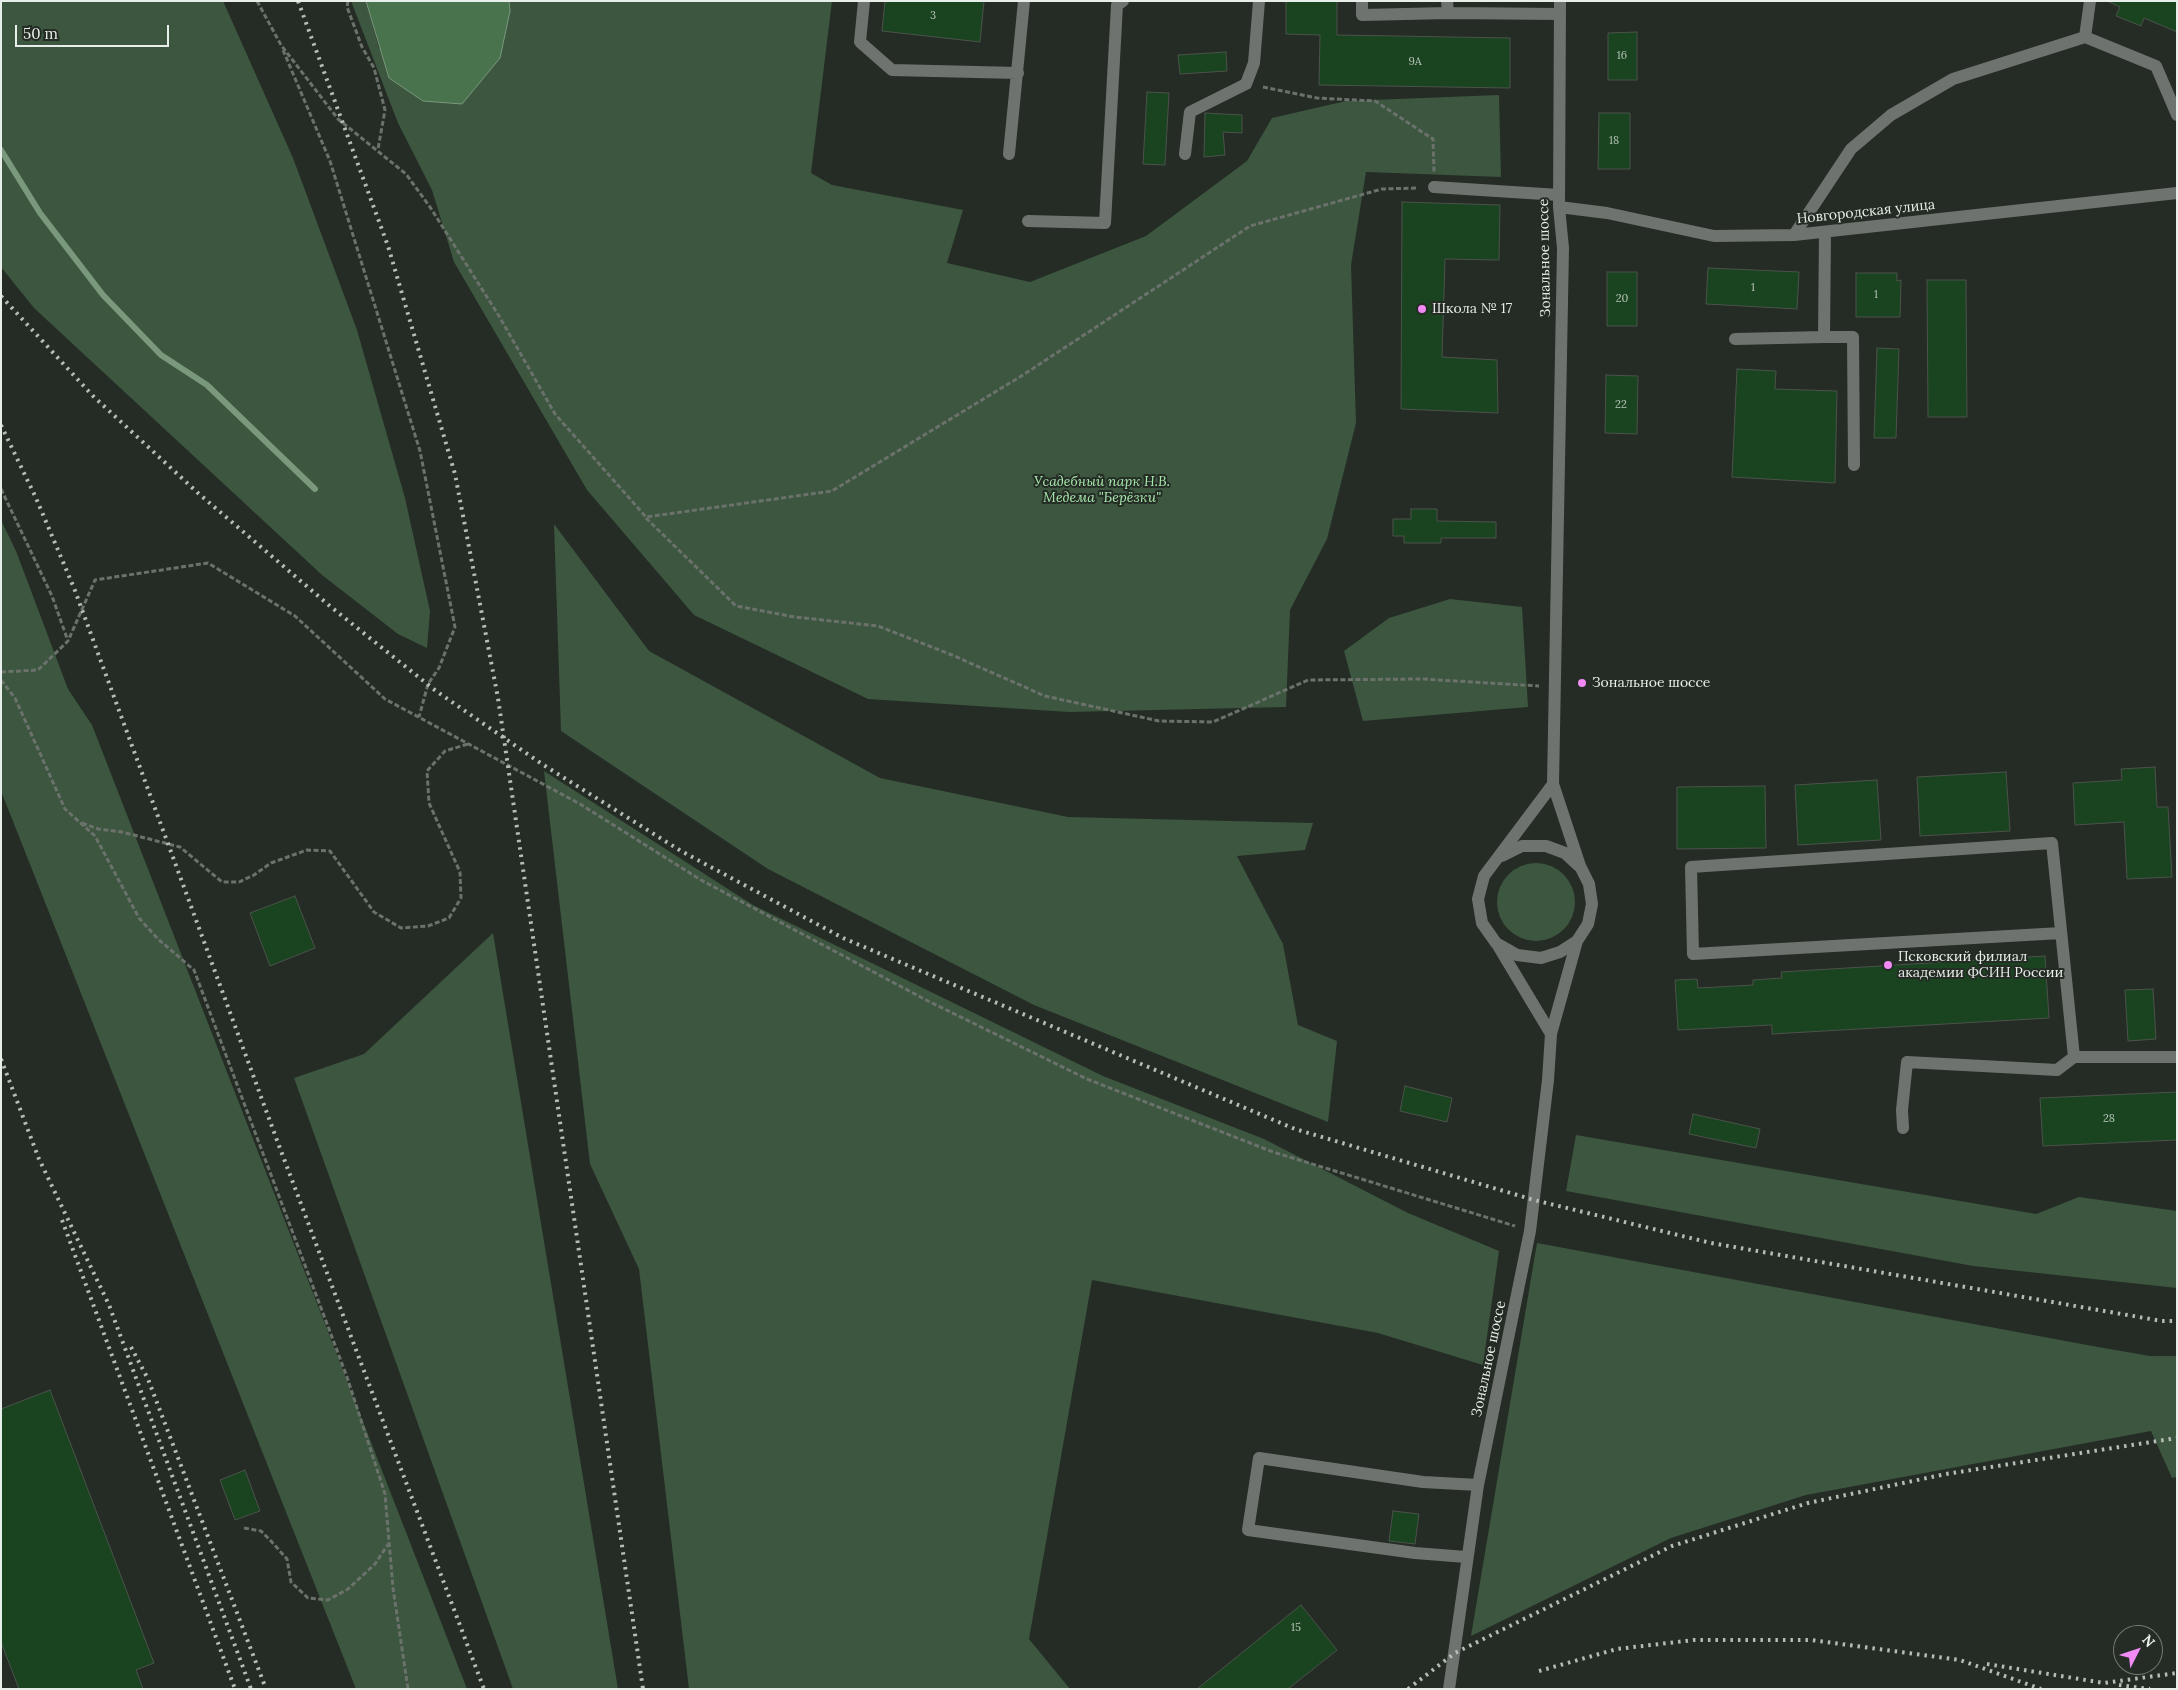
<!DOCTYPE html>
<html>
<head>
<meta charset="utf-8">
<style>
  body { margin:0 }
  #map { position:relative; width:2178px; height:1690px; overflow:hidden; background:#242c25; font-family:Lora,serif }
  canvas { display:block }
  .frame { position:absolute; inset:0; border:2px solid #e8eee9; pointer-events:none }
  .north { position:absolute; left:2113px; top:1625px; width:50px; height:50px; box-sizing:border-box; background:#242c25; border:1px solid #727a73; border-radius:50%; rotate:49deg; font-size:14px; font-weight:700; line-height:20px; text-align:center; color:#e8eee9 }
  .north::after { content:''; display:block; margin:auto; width:18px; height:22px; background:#f18af4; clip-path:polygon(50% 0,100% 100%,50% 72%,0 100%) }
  .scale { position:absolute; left:15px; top:25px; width:154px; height:22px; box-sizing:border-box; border:2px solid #e8eee9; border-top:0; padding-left:6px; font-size:15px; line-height:18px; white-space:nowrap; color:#e8eee9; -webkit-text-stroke:4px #242c25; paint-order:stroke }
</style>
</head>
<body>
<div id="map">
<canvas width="2178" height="1690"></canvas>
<div class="frame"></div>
<div class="north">N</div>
<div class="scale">50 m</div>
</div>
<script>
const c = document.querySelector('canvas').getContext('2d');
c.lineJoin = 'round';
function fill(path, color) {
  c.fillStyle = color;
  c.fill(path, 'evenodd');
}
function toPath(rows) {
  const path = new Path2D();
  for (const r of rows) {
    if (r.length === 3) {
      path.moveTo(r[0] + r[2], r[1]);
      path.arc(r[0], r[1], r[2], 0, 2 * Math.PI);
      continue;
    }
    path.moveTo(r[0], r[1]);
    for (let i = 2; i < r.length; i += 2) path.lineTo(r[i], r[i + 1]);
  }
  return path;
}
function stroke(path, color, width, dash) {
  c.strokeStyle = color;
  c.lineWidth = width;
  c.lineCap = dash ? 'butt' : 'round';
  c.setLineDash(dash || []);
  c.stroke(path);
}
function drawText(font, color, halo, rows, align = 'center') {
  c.font = font + ' Lora,serif';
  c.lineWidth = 4;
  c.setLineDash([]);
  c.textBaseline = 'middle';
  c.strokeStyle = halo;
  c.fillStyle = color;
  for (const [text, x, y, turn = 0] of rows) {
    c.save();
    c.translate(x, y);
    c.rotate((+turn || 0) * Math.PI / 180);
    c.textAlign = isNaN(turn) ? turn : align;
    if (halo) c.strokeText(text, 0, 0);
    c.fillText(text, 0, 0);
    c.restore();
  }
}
fill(toPath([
  [1,1,223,1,293,158,357,330,405,498,430,611,427,648,398,634,322,575,34,308,1,267],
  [351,1,366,1,379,48,510,11,509,1,832,1,811,173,832,185,963,210,947,263,1030,282,1146,236,1247,161,1272,118,1346,101,1499,95,1501,177,1366,172,1351,265,1356,423,1327,539,1290,610,1286,707,1069,712,868,699,694,615,587,490,454,262,432,190,398,123],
  [1,520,16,551,68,689,92,725,467,1689,356,1689,1,791],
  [554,524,649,651,880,778,1068,817,1313,823,1305,850,1237,856,1283,944,1298,1025,1337,1041,1328,1122,1034,1005,768,869,561,731],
  [1450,599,1522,607,1528,707,1363,721,1344,651,1389,618],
  [544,771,753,905,1103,1076,1264,1139,1408,1213,1499,1251,1483,1365,1378,1333,1092,1280,1029,1639,1070,1689,689,1689,639,1269,590,1164],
  [1536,902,39],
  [493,933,618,1689,513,1689,294,1078,364,1054],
  [1576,1135,2036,1214,2079,1197,2177,1211,2177,1288,1973,1266,1566,1191],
  [1537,1243,2098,1347,2150,1356,2177,1356,2177,1477,2172,1478,2151,1431,1806,1495,1671,1538,1471,1636]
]), '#3d563f');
const water = toPath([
  [366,1,509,1,510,11,500,58,462,104,423,101,389,78,366,1]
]);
fill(water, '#49734d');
stroke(water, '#79987c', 1);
stroke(toPath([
  [1,150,40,213,103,295,161,355,207,385,315,489]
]), '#79987c', 6);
const building = toPath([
  [885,1,984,1,980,42,882,31,885,1],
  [1286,1,1337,1,1337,35,1510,38,1510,88,1319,85,1320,35,1286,34,1286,1],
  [2107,1,2177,1,2177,32,2144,18,2141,26,2116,16,2120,7,2107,1],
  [1637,32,1637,80,1608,80,1608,33,1637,32],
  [1226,52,1227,71,1180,74,1178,55,1226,52],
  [1147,92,1169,93,1165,165,1143,164,1147,92],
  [1205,113,1242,115,1242,133,1223,132,1225,155,1204,157,1205,113],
  [1599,113,1630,113,1630,169,1598,169,1599,113],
  [1402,202,1500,205,1499,260,1445,259,1442,357,1497,360,1498,413,1401,409,1402,202],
  [1708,268,1799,272,1797,309,1706,304,1708,268],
  [1607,272,1637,272,1637,326,1607,326,1607,272],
  [1856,273,1897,273,1897,281,1901,280,1900,317,1856,317,1856,273],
  [1927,280,1966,280,1967,417,1928,417,1927,280],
  [1877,348,1899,349,1896,438,1874,438,1877,348],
  [1737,369,1776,371,1775,389,1837,391,1835,483,1732,477,1737,369],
  [1606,375,1638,376,1637,434,1605,433,1606,375],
  [1411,509,1437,509,1437,521,1496,522,1496,538,1441,538,1441,543,1404,543,1404,536,1393,536,1393,519,1411,519,1411,509],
  [2155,767,2157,807,2168,807,2172,877,2127,879,2124,822,2075,825,2073,783,2122,780,2121,769,2155,767],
  [2006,772,2010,831,1920,836,1917,777,2006,772],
  [1877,780,1881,840,1798,845,1795,785,1877,780],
  [1765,786,1766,848,1677,849,1677,787,1765,786],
  [295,896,315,948,270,966,250,913,295,896],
  [2045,956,2049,1018,1772,1034,1772,1025,1678,1030,1675,980,1697,979,1698,988,1753,985,1753,980,1782,978,1781,972,2045,956],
  [2153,989,2156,1039,2128,1041,2125,990,2153,989],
  [1405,1086,1452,1098,1447,1122,1400,1111,1405,1086],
  [2177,1092,2177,1140,2043,1146,2040,1098,2177,1092],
  [1693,1114,1760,1129,1756,1148,1689,1134,1693,1114],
  [50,1390,154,1663,136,1670,143,1689,19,1689,1,1642,1,1409,50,1390],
  [245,1470,260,1511,235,1520,220,1480,245,1470],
  [1393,1511,1419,1514,1415,1544,1389,1541,1393,1511],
  [1301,1605,1337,1650,1288,1689,1197,1689,1301,1605]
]);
fill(building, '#1a4320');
stroke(building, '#4b534b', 1);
stroke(toPath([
  [257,1,281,45,338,119,406,174,430,207,499,316,555,414,646,517,832,491,1023,375,1250,226,1382,189,1418,188],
  [348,1,347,7,362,47,374,68,385,110,378,149],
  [283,50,330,161,420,451,455,627,439,668,428,684,419,717],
  [1263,87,1317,98,1375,101,1433,139,1434,172],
  [1,489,52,596,68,641],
  [646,518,736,606,795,617,878,626,952,655,1045,696,1159,721,1213,722,1308,680,1422,679,1539,686],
  [1,672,38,670,68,641,95,580,208,563,295,616,385,699,580,804,701,880,928,1001,1087,1079,1273,1152,1515,1226],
  [1,680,15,698,65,809,95,836,139,918,158,939,194,970,347,1377,385,1494,393,1588,408,1689],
  [82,823,98,829,122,832,180,847,222,882,239,882,254,875,271,863,307,850,330,851,374,912,401,928,428,926,449,918,461,898,460,872,429,803,427,771,445,751,468,744],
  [244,1528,261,1531,271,1541,287,1559,291,1582,308,1598,328,1600,348,1589,375,1564,389,1543]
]), '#6a726b', 3, [5, 2.5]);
stroke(toPath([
  [864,1,860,42,892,70,1018,73],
  [1362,1,1362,15,1448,13],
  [1447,1,1448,13,1560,14],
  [2085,37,2156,66,2177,115],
  [1009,154,1024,1],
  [1185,154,1190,112,1246,84,1254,63,1259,1],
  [1434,187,1559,195],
  [1559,207,1607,213,1714,236,1794,235,2177,193],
  [1028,221,1105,223,1117,5,1123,1],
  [1794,235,1851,149,1891,115,1953,79,2085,37,2090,1],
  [1824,337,1853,337,1854,465],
  [1735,339,1824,337,1825,233],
  [1553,784,1484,876,1478,899,1482,923,1496,943,1517,955,1541,958,1560,952,1577,941,1588,924,1592,904,1589,884,1580,866,1553,784,1563,248,1559,207,1560,1],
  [1502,856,1522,846,1546,846,1565,853,1579,866],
  [2061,933,1693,954,1691,867,2052,843,2074,1057,2177,1057],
  [1497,944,1551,1034],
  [1903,1128,1902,1110,1907,1062,2057,1070,2074,1057],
  [1466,1557,1415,1553,1248,1530,1259,1458,1423,1482,1478,1485],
  [1449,1689,1478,1485,1530,1231,1548,1080,1551,1034,1577,941]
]), '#6f736f', 12);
stroke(toPath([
  [298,1,388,246,455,474,498,698,643,1689],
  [1,296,93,396,198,493,331,607,436,691,542,764,681,851,843,938,1295,1129,1534,1200,1711,1243,2162,1321,2177,1321],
  [1,425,36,498,74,588,278,1143,484,1689],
  [1,1059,39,1159,109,1305,251,1689],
  [62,1220,235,1689],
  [131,1347,148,1379,266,1689],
  [1987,1664,2104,1683,2177,1673],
  [1539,1671,1617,1649,1694,1640,1811,1640,1960,1660,2041,1689],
  [2119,1685,2150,1689],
  [1408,1689,1455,1653,1672,1546,1808,1503,1946,1474,2177,1438]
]), '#b6bdb7', 4, [2.5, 5]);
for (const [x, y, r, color] of [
  [1422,309,5,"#f18af4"],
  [1582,683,5,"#f18af4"],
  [1888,965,5,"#f18af4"]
]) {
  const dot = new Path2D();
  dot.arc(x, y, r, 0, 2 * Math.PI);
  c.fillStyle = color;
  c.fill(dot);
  stroke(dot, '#242c25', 2);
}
drawText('11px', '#b4c3b7', null, [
  ["3",933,16],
  ["16",1622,56],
  ["9А",1415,62],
  ["18",1614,141],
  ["1",1753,288],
  ["1",1876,295],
  ["20",1622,299],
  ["22",1621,405],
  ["28",2109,1119],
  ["15",1296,1628]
]);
drawText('14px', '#e8eee9', '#242c25', [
  ["Новгородская улица",1866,212,-6],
  ["Зональное шоссе",1545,258,-91],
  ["Зональное шоссе",1489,1359,-78]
]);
drawText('14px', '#e8eee9', '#242c25', [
  ["Школа № 17",1432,309],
  ["Зональное шоссе",1592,683],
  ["Псковский филиал",1898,957],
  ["академии ФСИН России",1898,973]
], 'left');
drawText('italic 14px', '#a8e9ac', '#242c25', [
  ["Усадебный парк Н.В.",1102,482],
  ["Медема \"Берёзки\"",1102,498]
]);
</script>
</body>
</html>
